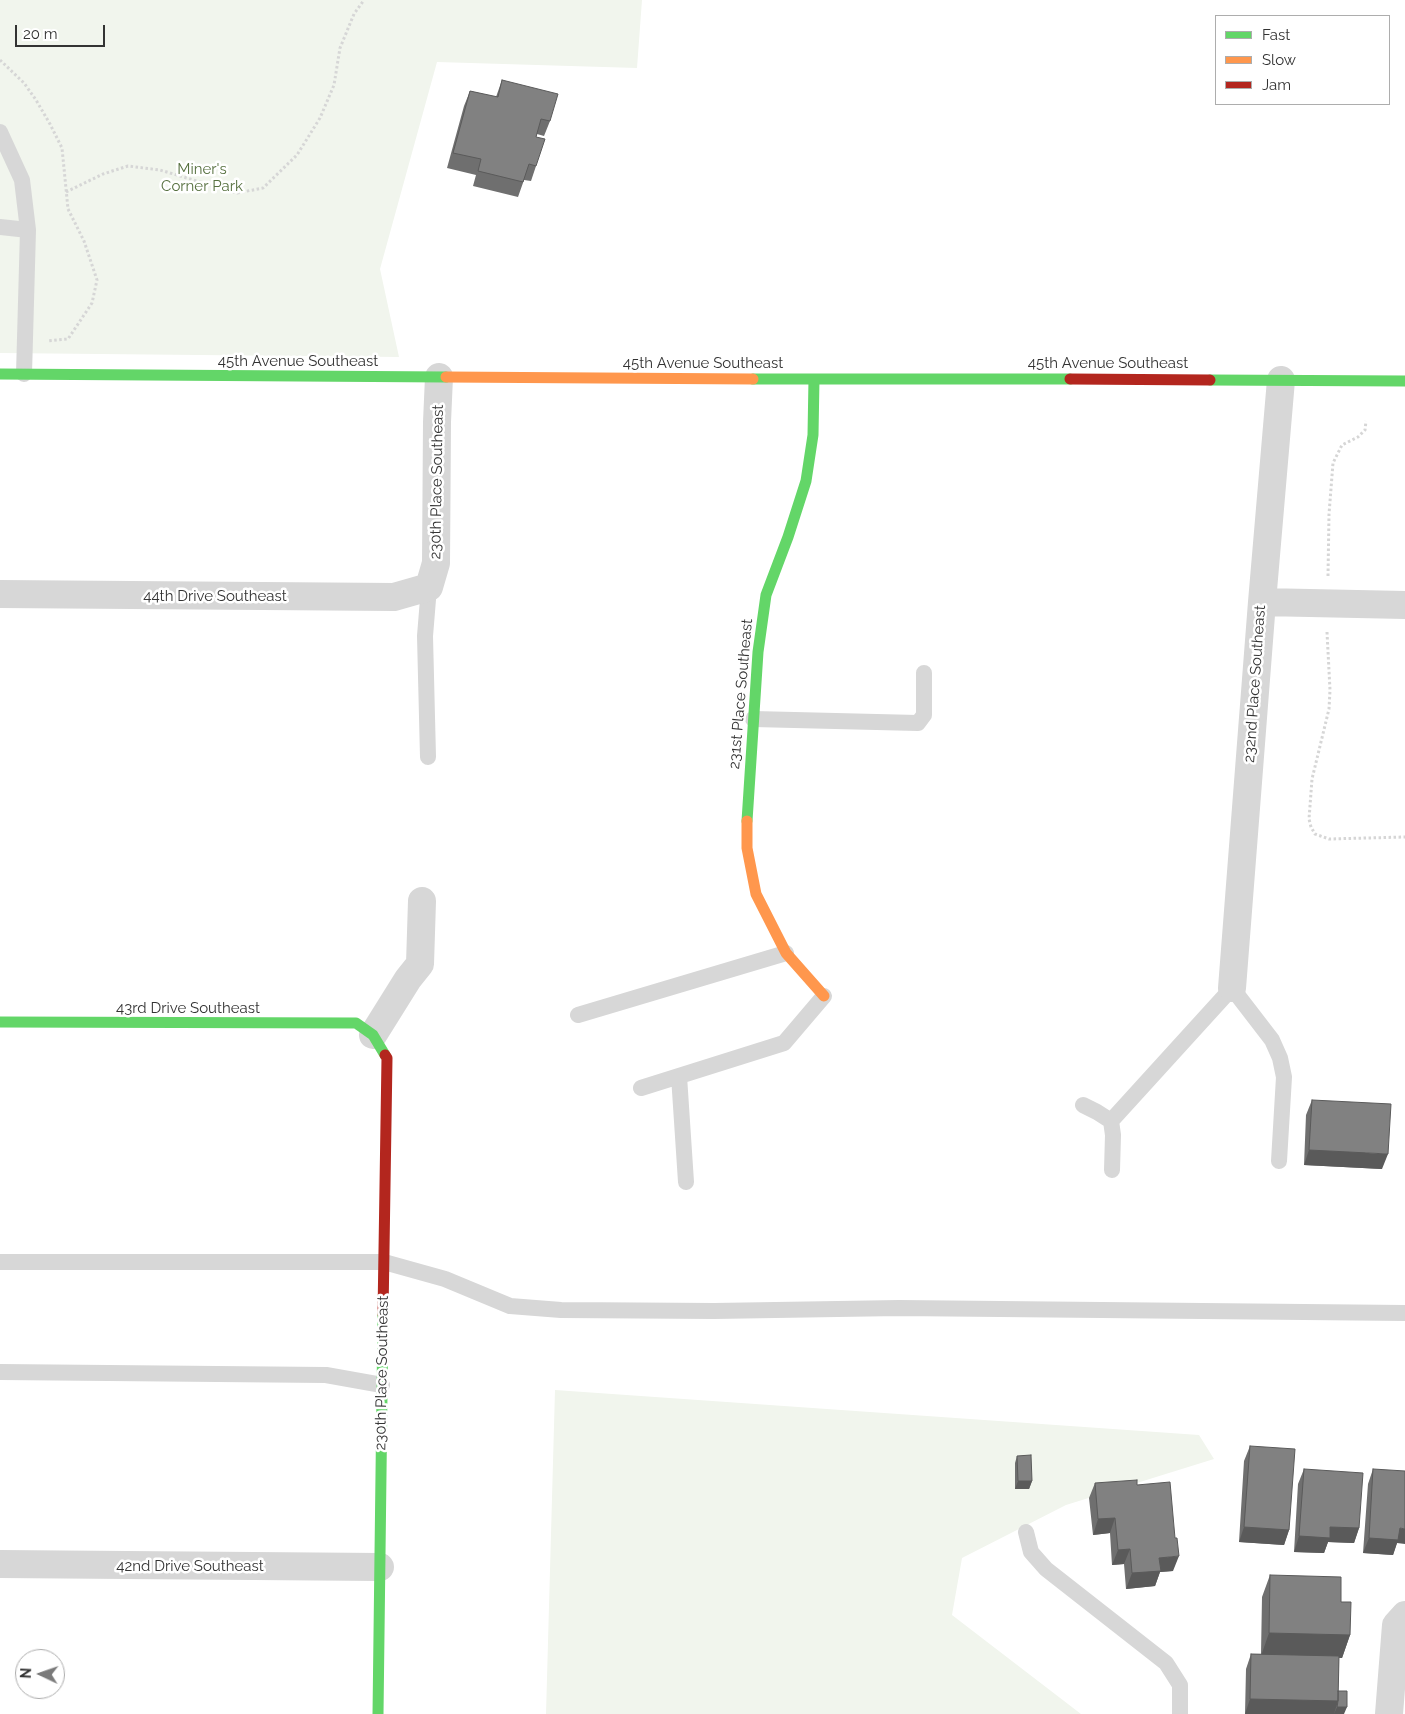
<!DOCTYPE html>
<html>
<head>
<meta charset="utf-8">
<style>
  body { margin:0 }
  #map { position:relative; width:1405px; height:1714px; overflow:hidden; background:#fff; font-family:Raleway,sans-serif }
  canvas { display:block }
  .legend { position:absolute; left:1215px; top:15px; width:175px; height:90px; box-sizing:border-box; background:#fff; border:1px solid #adadad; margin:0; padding:6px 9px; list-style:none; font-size:15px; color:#333 }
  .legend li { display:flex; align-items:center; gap:10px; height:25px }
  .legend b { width:25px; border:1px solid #adadad }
  .north { position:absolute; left:15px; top:1649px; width:50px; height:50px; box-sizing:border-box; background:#fff; border:1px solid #adadad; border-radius:50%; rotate:273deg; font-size:14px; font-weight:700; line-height:20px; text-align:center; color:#333 }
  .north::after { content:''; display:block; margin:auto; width:18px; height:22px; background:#7a7a7a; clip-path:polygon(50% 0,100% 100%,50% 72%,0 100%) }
  .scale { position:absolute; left:15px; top:25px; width:90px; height:22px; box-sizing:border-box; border:2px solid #333; border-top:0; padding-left:6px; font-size:15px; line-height:18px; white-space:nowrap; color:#333; -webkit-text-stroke:4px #fff; paint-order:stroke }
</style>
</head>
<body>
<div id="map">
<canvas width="1405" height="1714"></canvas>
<ul class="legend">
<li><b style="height:6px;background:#63d668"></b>Fast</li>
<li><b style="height:6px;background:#ff974d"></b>Slow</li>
<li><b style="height:6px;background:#b3261e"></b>Jam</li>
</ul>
<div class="north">N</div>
<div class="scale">20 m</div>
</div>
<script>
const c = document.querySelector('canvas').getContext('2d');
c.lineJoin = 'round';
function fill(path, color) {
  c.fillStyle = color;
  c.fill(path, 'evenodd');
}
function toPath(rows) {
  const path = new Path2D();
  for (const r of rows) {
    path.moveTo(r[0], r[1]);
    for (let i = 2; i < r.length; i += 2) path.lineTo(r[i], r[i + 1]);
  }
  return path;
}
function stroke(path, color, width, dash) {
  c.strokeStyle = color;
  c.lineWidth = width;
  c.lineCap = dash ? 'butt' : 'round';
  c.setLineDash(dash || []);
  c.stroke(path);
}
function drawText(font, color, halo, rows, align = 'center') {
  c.font = font + ' Raleway,sans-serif';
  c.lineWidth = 5;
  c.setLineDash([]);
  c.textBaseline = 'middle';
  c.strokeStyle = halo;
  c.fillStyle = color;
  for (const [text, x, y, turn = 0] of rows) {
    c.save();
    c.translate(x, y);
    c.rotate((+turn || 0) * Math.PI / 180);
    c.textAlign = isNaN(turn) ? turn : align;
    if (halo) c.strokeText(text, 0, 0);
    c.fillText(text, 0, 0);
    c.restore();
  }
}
fill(toPath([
  [0,0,642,0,637,68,437,62,380,269,399,357,0,353],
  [555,1390,1199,1435,1214,1459,1066,1505,962,1558,952,1615,1081,1714,546,1714]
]), '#f1f5ed');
stroke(toPath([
  [0,60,24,83,36,100,50,124,62,148,68,209,84,241,97,280,92,303,68,339,47,341],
  [66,192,103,174,128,166,160,170,237,193,263,188,297,155,320,118,334,85,340,48,354,14,364,0],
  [1328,576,1329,514,1333,463,1342,445,1358,437,1365,430,1366,421],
  [1327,632,1330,690,1329,709,1312,779,1309,819,1311,827,1315,834,1329,839,1405,837]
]), '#d6d6d6', 3, [2.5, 2.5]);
stroke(toPath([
  [0,132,22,180,28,230,24,374],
  [0,227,28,230],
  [753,719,918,723,924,715,924,673],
  [428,757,425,636,429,587],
  [578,1015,786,953],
  [679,1076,686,1182],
  [641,1088,784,1043,824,996],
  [1083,1105,1097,1112,1111,1121,1113,1135,1112,1170],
  [1111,1121,1232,988,1272,1040,1280,1058,1284,1077,1279,1161],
  [0,1262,384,1262,445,1279,510,1306,561,1310,714,1311,899,1308,1405,1313],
  [0,1372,326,1375,382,1385],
  [1026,1532,1031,1552,1046,1569,1166,1663,1180,1685,1180,1714]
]), '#d7d7d7', 16);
stroke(toPath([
  [0,594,394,597,429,587,436,563,437,422,439,377],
  [1262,602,1405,605],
  [1232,988,1262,602,1281,380],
  [373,1035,408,979,420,964,422,901],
  [0,1564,380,1567],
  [1389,1714,1396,1625,1405,1615]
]), '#d7d7d7', 28);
stroke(toPath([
  [0,374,446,377],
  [753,379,1070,379],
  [1210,380,1405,381],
  [747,821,758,652,766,595,788,537,806,481,813,435,814,379],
  [0,1022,356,1023,373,1035,385,1055],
  [378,1714,383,1314]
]), '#63d668', 11);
stroke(toPath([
  [446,377,753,379],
  [747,821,747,848,756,894,786,953,824,996]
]), '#ff974d', 11);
stroke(toPath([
  [1070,379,1210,380],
  [383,1314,387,1058,385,1055]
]), '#b3261e', 11);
fill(toPath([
  [502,80,550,121,544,136,537,134,536,137,536,166,531,181,524,180,518,197,473,186,476,175,447,168,464,106,470,91,496,97],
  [1312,1100,1382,1169,1304,1165,1306,1115],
  [1250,1446,1289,1530,1284,1545,1239,1542,1244,1461],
  [1017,1456,1032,1481,1029,1489,1015,1489,1015,1463],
  [1304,1469,1359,1528,1354,1543,1328,1542,1324,1553,1294,1552,1298,1484],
  [1373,1469,1397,1543,1393,1555,1363,1553,1368,1484],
  [1095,1483,1137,1485,1173,1571,1160,1572,1155,1586,1126,1589,1124,1564,1112,1565,1110,1533,1093,1535,1089,1498],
  [1270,1575,1341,1602,1350,1635,1342,1658,1339,1657,1338,1691,1344,1714,1334,1714,1334,1712,1334,1714,1245,1714,1246,1669,1251,1654,1261,1654,1262,1597]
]), '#6f6f6f');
fill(toPath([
  [1309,1150,1388,1154,1382,1169,1304,1165],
  [1018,1481,1032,1481,1029,1489,1015,1489],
  [1115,1518,1110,1533,1093,1535,1098,1519],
  [1244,1527,1289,1530,1284,1545,1239,1542],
  [1330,1527,1359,1528,1354,1543,1328,1542,1324,1553,1294,1552,1299,1536],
  [1400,1528,1405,1529,1405,1544,1397,1543,1393,1555,1363,1553,1369,1538],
  [1130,1549,1124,1564,1112,1565,1118,1550],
  [1179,1556,1173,1571,1160,1572,1155,1586,1126,1589,1132,1573,1159,1558],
  [1269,1633,1350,1635,1342,1658,1261,1656],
  [1250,1699,1338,1701,1334,1714,1245,1714],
  [1337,1707,1347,1707,1344,1714,1334,1714]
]), '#5a5a5a');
const building = toPath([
  [502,80,558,94,550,121,541,119,536,137,545,139,536,166,529,164,523,182,478,171,481,159,453,153,470,91,498,97,502,80],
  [1312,1100,1391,1104,1388,1154,1309,1150,1312,1100],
  [1250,1446,1295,1449,1289,1530,1244,1527,1250,1446],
  [1031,1455,1032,1481,1018,1481,1017,1456,1031,1455],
  [1304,1469,1363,1473,1359,1528,1330,1527,1330,1538,1299,1536,1304,1469],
  [1373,1469,1405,1471,1405,1529,1400,1528,1398,1540,1369,1538,1373,1469],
  [1137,1480,1137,1485,1170,1482,1175,1538,1177,1538,1179,1556,1159,1558,1161,1571,1132,1573,1130,1549,1118,1550,1115,1518,1098,1519,1095,1483,1137,1480],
  [1270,1575,1341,1577,1341,1602,1351,1602,1350,1635,1269,1633,1270,1575],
  [1251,1654,1339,1656,1338,1701,1250,1699,1251,1654],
  [1338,1691,1347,1691,1347,1707,1337,1707,1338,1701,1338,1691]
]);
fill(building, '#818181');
stroke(building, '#5a5a5a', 1);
drawText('15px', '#56703f', '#fff', [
  ["Miner's",202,169],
  ["Corner Park",202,186]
]);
drawText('15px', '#333', '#fff', [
  ["45th Avenue Southeast",298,361],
  ["45th Avenue Southeast",703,363],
  ["45th Avenue Southeast",1108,363],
  ["230th Place Southeast",437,482,-89],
  ["44th Drive Southeast",215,596],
  ["232nd Place Southeast",1255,684,-86],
  ["231st Place Southeast",741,694,-85],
  ["43rd Drive Southeast",188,1008],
  ["230th Place Southeast",382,1373,-89],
  ["42nd Drive Southeast",190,1566]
]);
</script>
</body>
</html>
